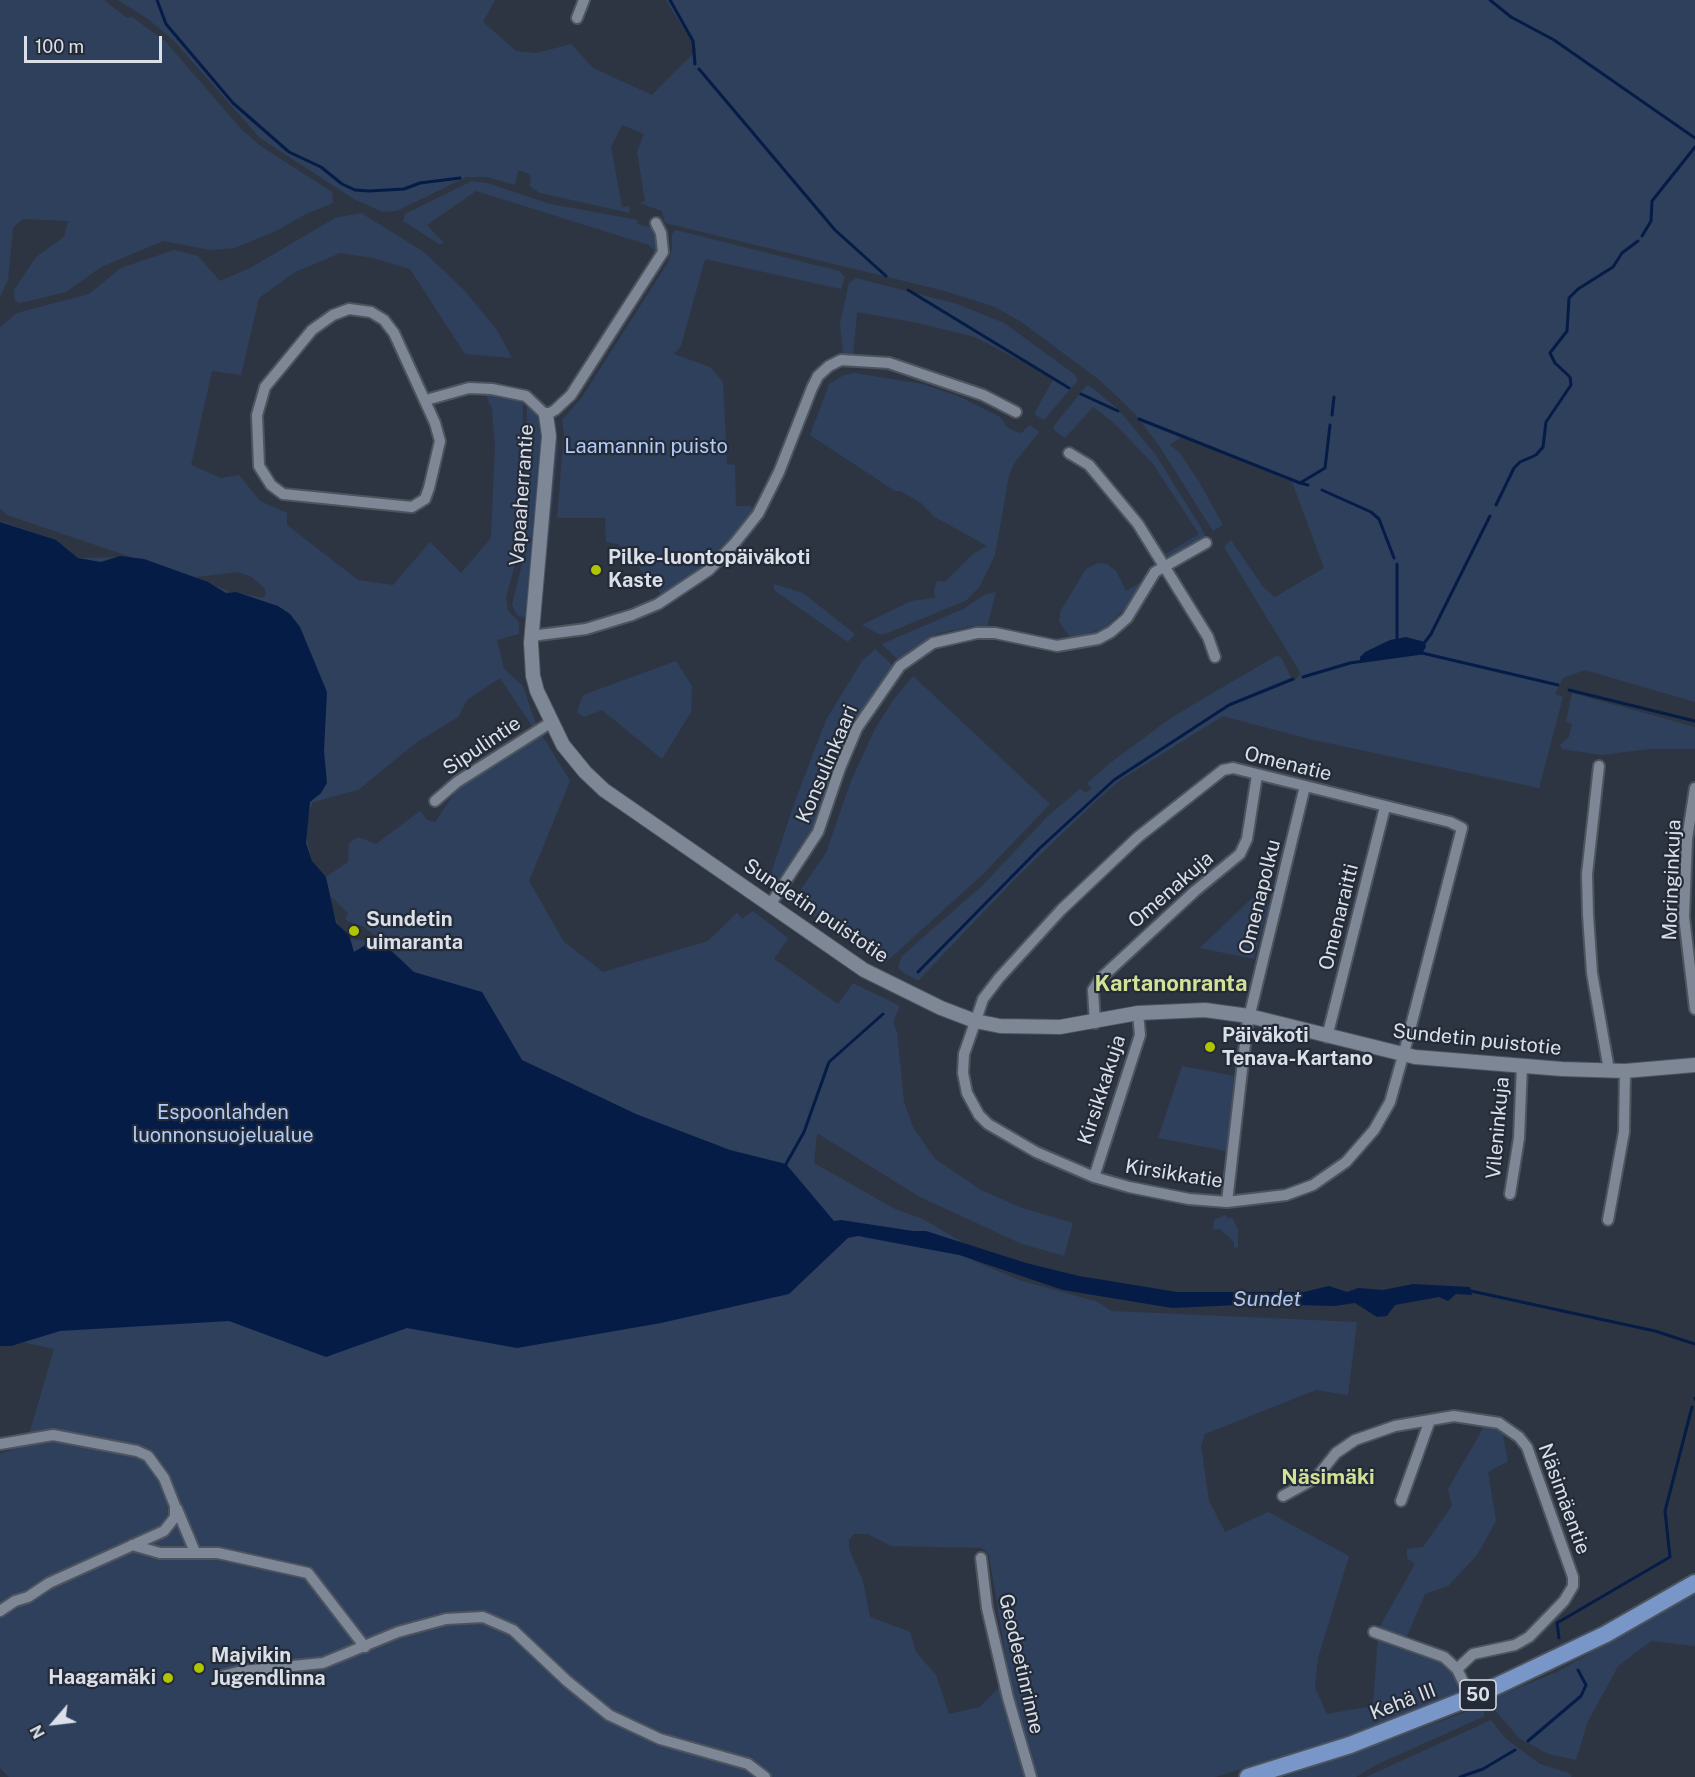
<!DOCTYPE html>
<html>
<head>
<meta charset="utf-8">
<style>
  body { margin:0 }
  #map { position:relative; width:1695px; height:1777px; overflow:hidden; background:#2e3542; font-family:"Public Sans",sans-serif }
  canvas { display:block }
  .north { position:absolute; left:24px; top:1693px; width:60px; height:60px; -webkit-text-stroke:4px #242b38; paint-order:stroke; rotate:242deg; font-size:16px; font-weight:700; line-height:24px; text-align:center; color:#dbe0e8 }
  .north::after { content:''; display:block; margin:auto; width:21px; height:27px; background:#dbe0e8; clip-path:polygon(50% 0,100% 100%,50% 72%,0 100%) }
  .scale { position:absolute; left:24px; top:36px; width:138px; height:27px; box-sizing:border-box; border:3px solid #dbe0e8; border-top:0; padding-left:8px; font-size:18px; line-height:21px; white-space:nowrap; color:#dbe0e8; -webkit-text-stroke:4px #242b38; paint-order:stroke }
</style>
</head>
<body>
<div id="map">
<canvas width="1695" height="1777"></canvas>
<div class="north">N</div>
<div class="scale">100 m</div>
</div>
<script>
const c = document.querySelector('canvas').getContext('2d');
c.lineJoin = 'round';
function fill(path, color) {
  c.fillStyle = color;
  c.fill(path, 'evenodd');
}
function toPath(rows) {
  const path = new Path2D();
  for (const r of rows) {
    path.moveTo(r[0], r[1]);
    for (let i = 2; i < r.length; i += 2) path.lineTo(r[i], r[i + 1]);
  }
  return path;
}
function stroke(path, color, width, dash) {
  c.strokeStyle = color;
  c.lineWidth = width;
  c.lineCap = dash ? 'butt' : 'round';
  c.setLineDash(dash || []);
  c.stroke(path);
}
function drawText(font, color, halo, rows, align = 'center') {
  c.font = font + ' "Public Sans",sans-serif';
  c.lineWidth = 4.5;
  c.setLineDash([]);
  c.textBaseline = 'middle';
  c.strokeStyle = halo;
  c.fillStyle = color;
  for (const [text, x, y, turn = 0] of rows) {
    c.save();
    c.translate(x, y);
    c.rotate((+turn || 0) * Math.PI / 180);
    c.textAlign = isNaN(turn) ? turn : align;
    if (halo) c.strokeText(text, 0, 0);
    c.fillText(text, 0, 0);
    c.restore();
  }
}
fill(toPath([
  [0,0,104,0,127,18,132,17,165,41,242,130,262,147,332,192,333,203,306,214,276,231,235,248,210,250,163,241,101,267,66,292,20,303,15,301,14,290,36,257,64,237,68,221,23,219,13,228,8,280,0,297],
  [118,0,495,0,483,22,516,51,537,53,571,44,593,68,652,95,697,50,666,0,1695,0,1695,702,1585,670,1563,678,1555,694,1563,697,1539,788,1309,739,1223,716,1120,780,1097,800,1016,878,918,981,901,971,898,966,902,956,983,885,1048,816,1080,789,1086,793,1092,788,1087,783,1109,764,1172,717,1276,656,1281,657,1293,682,1301,674,1224,547,1231,540,1263,587,1275,597,1324,568,1292,482,1181,437,1170,445,1180,453,1199,482,1223,525,1213,531,1160,447,1135,414,1102,382,1020,321,995,307,945,291,665,223,662,211,639,203,645,201,637,152,644,134,622,125,611,147,622,207,629,206,630,213,540,193,529,186,531,179,529,174,518,170,515,185,487,177,466,177,397,211,383,212,354,199,260,138,175,42,148,19],
  [472,181,487,183,550,204,638,220,637,224,650,227,655,232,659,242,657,253,651,264,654,250,649,245,476,191,427,225,444,243,439,244,403,221,405,214],
  [361,213,424,252,465,291,497,330,512,358,465,354,410,269,373,258,340,253,295,272,259,298,241,375,212,371,191,465,221,478,239,475,260,501,287,513,287,525,358,580,393,585,430,542,461,573,491,538,495,446,492,409,485,393,523,400,521,543,506,597,508,611,519,622,519,634,497,640,504,669,523,686,536,724,532,726,500,678,467,700,458,717,417,742,358,790,313,802,309,812,306,837,312,861,316,867,326,877,348,862,349,843,358,837,376,844,420,811,427,820,435,822,460,785,540,732,570,781,529,881,564,942,603,972,708,941,737,913,742,919,753,911,788,938,774,959,838,1004,853,983,900,1006,893,1022,897,1032,904,1102,913,1127,935,1159,981,1190,1022,1208,1073,1223,1064,1256,1022,1244,920,1197,817,1133,814,1163,895,1209,923,1219,970,1247,974,1261,1019,1280,1098,1302,1111,1311,1357,1322,1348,1395,1316,1390,1205,1434,1201,1446,1209,1501,1225,1532,1268,1512,1349,1556,1318,1658,1315,1688,1327,1714,1373,1706,1378,1636,1442,1662,1452,1670,1461,1689,1459,1696,1395,1717,1372,1729,1215,1777,1037,1777,1012,1694,989,1555,982,1548,891,1546,868,1534,854,1534,849,1540,849,1549,863,1581,870,1617,910,1632,916,1652,936,1675,949,1714,980,1707,999,1687,1024,1765,1023,1777,9,1777,0,1768,0,1454,26,1445,54,1349,0,1337,0,521,56,540,78,558,131,557,7,515,0,508,0,327,17,313,89,294,121,268,174,250,198,256,220,281,250,268,335,218],
  [238,572,252,577,264,588,266,593,264,598,230,592,195,577],
  [331,896,348,913,345,920,364,927,378,938,366,941,343,938,332,909],
  [676,230,839,271,845,277,841,289,705,259,681,346,674,354,710,367,723,382,727,464,735,465,736,506,751,506,754,511,731,542,708,565,663,596,618,544,606,542,605,518,557,518,564,433,562,420,582,397,667,264,672,249,672,234],
  [856,278,957,304,1004,323,1074,374,1078,380,1044,420,1034,414,1054,378,975,337,918,323,857,312,853,357,843,355,840,323,849,283],
  [855,373,922,384,958,396,1000,417,1007,427,1014,431,1021,433,1030,425,1039,432,1015,462,1009,475,995,555,980,586,967,600,885,634,879,634,862,625,911,601,935,598,934,590,937,581,945,582,973,554,987,546,935,517,921,503,900,491,895,491,810,435,829,384,844,375],
  [1086,386,1090,386,1118,409,1155,454,1205,534,1204,537,1170,556,1164,555,1199,534,1153,464,1114,423,1093,407,1065,438,1054,430,1053,427],
  [530,404,546,424,528,616,523,617,517,615,512,605,527,544,525,489,527,408],
  [556,418,558,447,541,616,538,617],
  [1098,563,1107,564,1116,571,1126,591,1140,583,1132,601,1105,628,1074,638,1068,635,1059,621,1060,612,1086,569],
  [774,584,803,593,855,634,848,642,774,590],
  [996,592,987,627,972,626,936,634,898,660,882,644,963,609,986,594],
  [875,649,892,665,892,668,853,723,833,765,810,835,774,889,768,883,794,804,826,720,862,661],
  [676,661,692,686,691,712,662,759,602,710,584,717,577,712,583,695],
  [913,676,1050,804,983,874,885,963,798,906,797,895,826,853,851,781,875,729,894,699],
  [1572,693,1695,727,1695,749,1650,749,1601,755,1562,749,1560,745,1569,737,1572,724,1566,722],
  [1252,898,1269,904,1254,959,1200,948],
  [1182,1066,1234,1076,1226,1151,1158,1138],
  [1226,1215,1228,1219,1232,1217,1238,1230,1238,1247,1234,1248,1234,1242,1220,1229,1213,1230,1214,1220],
  [1485,1425,1508,1433,1503,1437,1508,1461,1488,1472,1496,1521,1477,1555,1448,1586,1425,1594,1407,1636,1392,1635,1379,1628,1415,1564,1407,1558,1407,1549,1423,1547,1452,1506,1448,1489],
  [1695,1592,1695,1646,1651,1641,1618,1666,1588,1721,1576,1760,1548,1754,1519,1738,1494,1709,1495,1697,1557,1672],
  [1477,1708,1483,1710,1485,1716,1378,1764,1356,1777,1284,1777],
  [1491,1720,1506,1739,1540,1764,1572,1774,1571,1777,1366,1777]
]), '#2f405d');
fill(toPath([
  [0,522,56,540,78,558,101,562,120,556,144,559,208,582,226,593,236,592,278,606,290,614,300,627,327,692,324,751,327,783,321,793,310,802,306,843,312,861,326,877,336,923,349,935,354,952,367,944,384,944,414,972,482,992,522,1060,636,1114,730,1150,786,1164,834,1221,841,1220,913,1231,926,1231,1026,1263,1079,1276,1177,1292,1304,1292,1329,1286,1347,1292,1358,1288,1383,1290,1413,1284,1470,1287,1472,1295,1456,1294,1448,1301,1439,1297,1395,1305,1387,1316,1377,1317,1355,1303,1335,1306,1260,1304,1172,1308,1063,1290,959,1255,858,1236,848,1238,789,1294,661,1323,517,1348,407,1328,326,1357,229,1321,60,1331,11,1346,0,1346],
  [1406,637,1425,642,1426,647,1422,653,1360,661,1360,657,1365,652,1390,640]
]), '#051c47');
stroke(toPath([
  [157,0,166,24,233,103,289,152,321,167,342,184,355,190,369,191,404,189,420,183,460,178],
  [670,0,693,41,695,64],
  [1490,0,1511,17,1554,40,1695,138],
  [699,69,835,230,886,276],
  [1642,236,1651,221,1652,201,1695,147],
  [908,290,1069,388],
  [1081,394,1118,411],
  [1332,415,1334,397],
  [1139,419,1300,483,1325,468,1330,425],
  [1300,483,1308,485],
  [1322,490,1371,512,1379,519,1394,558],
  [1496,505,1514,468,1520,462,1536,455,1543,447,1546,422,1571,385,1570,377,1555,363,1550,353,1567,331,1569,298,1578,289,1613,267,1622,253,1638,241],
  [1397,564,1397,638],
  [1425,642,1431,634,1490,516],
  [1303,677,1350,663,1422,653,1558,685],
  [1569,690,1695,721],
  [918,972,1040,848,1114,780,1229,705,1293,679],
  [786,1164,804,1132,829,1062,883,1014],
  [1471,1291,1655,1331,1695,1344],
  [1695,1399,1695,1398],
  [1559,1638,1557,1623,1670,1557,1665,1511,1692,1407],
  [1528,1741,1581,1696,1586,1685,1578,1670],
  [1460,1777,1483,1769,1515,1750]
]), '#051c47', 3);
const minor = toPath([
  [577,18,584,0],
  [349,309,371,312,384,320,394,333,435,423,440,441,429,488,425,499,412,507,283,494,271,485,259,466,257,415,265,387,312,330,333,315,349,309],
  [426,400,469,388,492,389,526,396,546,415,555,410,571,395,663,252,661,233,656,223],
  [1069,453,1089,465,1138,524,1208,637,1215,657],
  [531,636,586,629,632,615,658,604,709,570,734,544,758,514,779,472,812,388,818,376,829,366,841,360,889,363,983,395,1016,412],
  [1599,766,1587,874,1588,915,1592,973,1609,1070],
  [1233,768,1450,822,1462,828,1406,1045,1390,1102,1374,1130,1346,1162,1313,1185,1286,1195,1227,1202,1189,1199,1129,1187,1094,1177,1036,1152,988,1124,979,1115,967,1093,963,1073,964,1054,979,1011,983,999,999,978,1061,910,1138,837,1223,770,1233,768],
  [1695,788,1687,839,1684,917,1695,1009],
  [435,801,457,782,550,723],
  [770,905,818,832,840,768,857,728,900,666,933,643,977,633,995,633,1057,646,1098,639,1111,632,1127,618,1155,572,1206,543],
  [1095,1023,1093,990,1100,979,1195,891,1240,854,1247,839,1257,775],
  [1327,1037,1385,807],
  [1094,1177,1140,1035,1138,1013],
  [1510,1194,1519,1138,1522,1066],
  [1227,1202,1247,1026,1305,786],
  [1608,1220,1624,1132,1625,1071],
  [0,1444,53,1435,137,1451,148,1456,164,1478,175,1506,175,1517,164,1531,49,1583,28,1597,15,1601,0,1611],
  [1283,1496,1316,1478,1336,1453,1355,1440,1395,1426,1454,1416,1499,1423,1519,1437,1527,1447,1573,1577,1573,1586,1564,1601,1529,1637,1515,1645,1473,1654,1457,1669],
  [1401,1501,1430,1420],
  [177,1509,195,1552],
  [132,1545,160,1553,218,1553,308,1573,365,1647],
  [981,1558,987,1608,1008,1698,1031,1777],
  [1374,1632,1444,1657,1457,1669,1471,1698],
  [222,1676,242,1671,323,1663,398,1632,446,1619,483,1617,513,1630,567,1681,609,1715,660,1739,748,1764,765,1777]
]);
const tertiary = toPath([
  [546,415,549,436,531,643,533,676,537,691,563,745,585,772,604,790,864,970,941,1008,975,1021,1000,1026,1060,1027,1138,1013,1205,1010,1249,1016,1415,1057,1562,1069,1625,1071,1695,1065]
]);
const trunk = toPath([
  [1248,1777,1350,1745,1482,1693,1606,1634,1695,1583]
]);
stroke(minor, '#4d545e', 14);
stroke(tertiary, '#4d545e', 16);
stroke(trunk, '#4d545e', 20);
stroke(minor, '#7d8796', 10);
stroke(tertiary, '#7d8796', 14);
stroke(trunk, '#7996c8', 16);
for (const [x, y, r, color] of [
  [596,570,6,"#b0c501"],
  [354,931,6,"#b0c501"],
  [1210,1047,6,"#b0c501"],
  [199,1668,6,"#b0c501"],
  [168,1678,6,"#b0c501"]
]) {
  const dot = new Path2D();
  dot.arc(x, y, r, 0, 2 * Math.PI);
  c.fillStyle = color;
  c.fill(dot);
  stroke(dot, '#242b38', 2);
}
for (const [x, y, w] of [
  [1478,1695,36]
]) {
  const box = new Path2D();
  box.roundRect(x - w / 2, y - 15, w, 30, 4.5);
  c.fillStyle = '#242b38';
  c.fill(box);
  stroke(box, '#dbe0e8', 1.5);
}
drawText('bold 18px', '#dbe0e8', null, [
  ["50",1478,1695]
]);
drawText('20px', '#b1ccf8', '#242b38', [
  ["Laamannin puisto",646,447],
  ["Espoonlahden",223,1113],
  ["luonnonsuojelualue",223,1136]
]);
drawText('20px', '#dbe0e8', '#242b38', [
  ["Vapaaherrantie",522,495,-86],
  ["Sipulintie",482,746,-34],
  ["Konsulinkaari",827,764,-67],
  ["Omenatie",1288,764,14],
  ["Moringinkuja",1672,880,-88],
  ["Omenakuja",1171,890,-41],
  ["Omenapolku",1260,897,-76],
  ["Sundetin puistotie",816,911,34],
  ["Omenaraitti",1339,917,-76],
  ["Sundetin puistotie",1477,1040,6],
  ["Kirsikkakuja",1102,1090,-72],
  ["Vileninkuja",1498,1128,-85],
  ["Kirsikkatie",1174,1174,9],
  ["Näsimäentie",1564,1499,70],
  ["Geodeetinrinne",1021,1664,77],
  ["Kehä III",1403,1702,-21]
]);
drawText('bold 20px', '#dbe0e8', '#242b38', [
  ["Pilke-luontopäiväkoti",608,558],
  ["Kaste",608,581],
  ["Sundetin",366,920],
  ["uimaranta",366,943],
  ["Päiväkoti",1222,1036],
  ["Tenava-Kartano",1222,1059],
  ["Majvikin",211,1656],
  ["Jugendlinna",211,1679],
  ["Haagamäki",156,1678,"right"]
], 'left');
drawText('italic 21px', '#abc6f2', '#242b38', [
  ["Sundet",1267,1300]
]);
drawText('bold 21px', '#d2e194', '#242b38', [
  ["Näsimäki",1328,1478]
]);
drawText('bold 22px', '#d2e194', '#242b38', [
  ["Kartanonranta",1171,984]
]);
</script>
</body>
</html>
